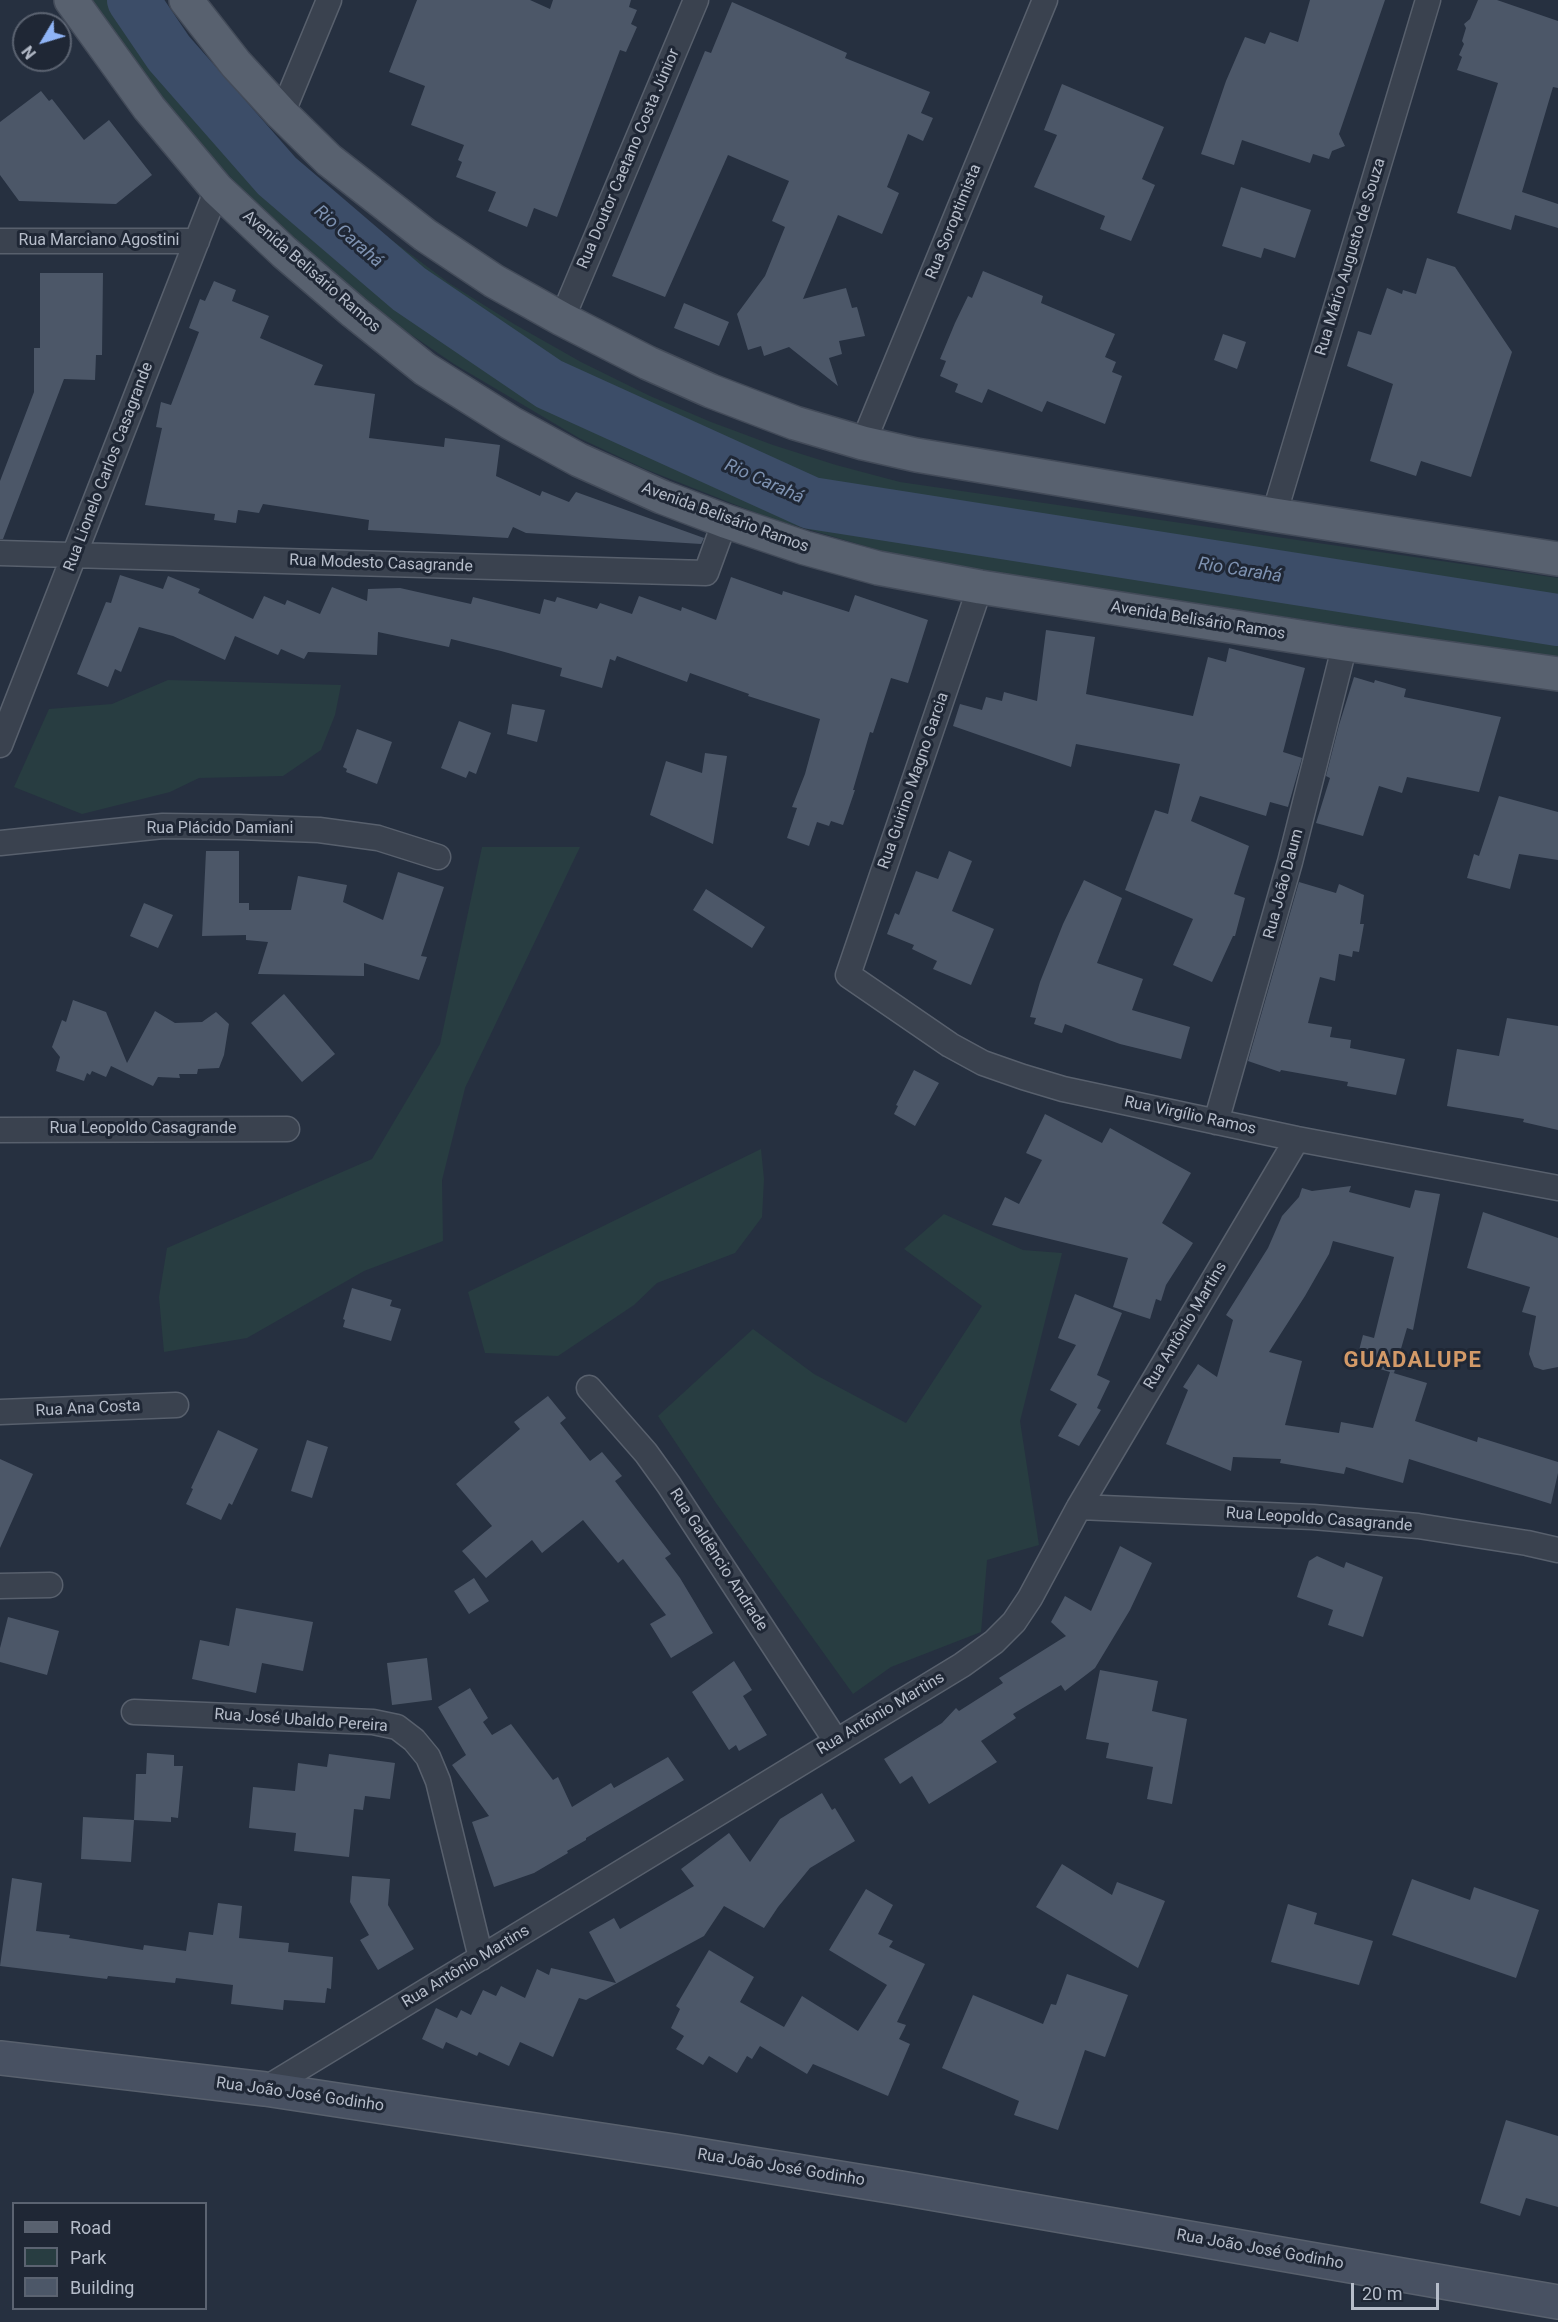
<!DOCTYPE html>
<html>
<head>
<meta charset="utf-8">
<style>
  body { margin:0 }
  #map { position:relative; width:1558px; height:2322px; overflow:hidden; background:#263040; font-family:Roboto,sans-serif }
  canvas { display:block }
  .legend { position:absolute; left:12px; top:2202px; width:195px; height:108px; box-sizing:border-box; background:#1f2735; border:2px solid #5b6371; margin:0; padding:8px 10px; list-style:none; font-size:18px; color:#b6bdca }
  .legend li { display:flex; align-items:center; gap:12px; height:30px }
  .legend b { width:30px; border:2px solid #5b6371 }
  .north { position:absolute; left:12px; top:12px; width:60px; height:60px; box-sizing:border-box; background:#1f2735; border:2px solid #5b6371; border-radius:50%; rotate:232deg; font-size:16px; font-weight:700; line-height:24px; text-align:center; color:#b6bdca }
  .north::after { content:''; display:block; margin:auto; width:21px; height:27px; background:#8fb4f6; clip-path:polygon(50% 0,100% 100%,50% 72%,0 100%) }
  .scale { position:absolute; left:1351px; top:2283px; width:88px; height:27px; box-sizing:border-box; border:3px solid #b6bdca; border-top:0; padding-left:8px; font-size:18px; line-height:21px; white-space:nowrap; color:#b6bdca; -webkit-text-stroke:4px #1f2735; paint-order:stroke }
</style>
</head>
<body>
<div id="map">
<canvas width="1558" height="2322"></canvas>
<ul class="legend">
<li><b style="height:8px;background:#58616f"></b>Road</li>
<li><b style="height:16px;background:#283d41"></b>Park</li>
<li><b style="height:16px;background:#4c5768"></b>Building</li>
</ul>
<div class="north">N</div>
<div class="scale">20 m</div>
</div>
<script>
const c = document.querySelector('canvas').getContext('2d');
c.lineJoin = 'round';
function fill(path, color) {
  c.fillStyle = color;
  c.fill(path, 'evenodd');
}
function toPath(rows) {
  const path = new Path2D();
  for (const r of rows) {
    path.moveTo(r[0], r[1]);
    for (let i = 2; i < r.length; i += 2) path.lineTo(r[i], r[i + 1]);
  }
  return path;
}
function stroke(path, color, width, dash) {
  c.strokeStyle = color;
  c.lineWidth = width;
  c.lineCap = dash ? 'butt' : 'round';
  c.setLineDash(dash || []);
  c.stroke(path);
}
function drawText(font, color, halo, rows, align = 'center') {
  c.font = font + ' Roboto,sans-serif';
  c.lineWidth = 6;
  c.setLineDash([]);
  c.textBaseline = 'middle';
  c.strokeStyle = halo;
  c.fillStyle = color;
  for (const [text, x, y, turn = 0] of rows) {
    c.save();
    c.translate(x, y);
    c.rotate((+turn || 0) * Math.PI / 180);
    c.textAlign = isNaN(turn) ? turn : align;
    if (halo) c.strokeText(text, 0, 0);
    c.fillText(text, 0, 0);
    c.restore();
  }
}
fill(toPath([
  [91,0,156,0,229,91,277,141,357,214,449,283,514,324,581,362,650,396,711,422,773,445,836,465,900,482,1558,578,1558,658,962,568,896,555,769,518,645,469,579,438,454,364,394,323,336,278,285,232,237,184,191,134,148,81],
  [168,680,341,685,335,715,321,750,283,776,199,778,170,792,82,814,14,787,49,709,112,704],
  [482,847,580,847,465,1088,442,1180,443,1241,364,1271,247,1338,164,1352,159,1297,167,1248,372,1159,440,1044],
  [761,1149,764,1179,762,1217,735,1253,657,1283,634,1305,558,1356,485,1353,468,1292],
  [944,1214,1023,1250,1062,1253,1020,1421,1039,1545,987,1560,981,1632,891,1667,853,1694,716,1503,658,1416,753,1329,814,1374,906,1423,982,1306,904,1249]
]), '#283d41');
stroke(toPath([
  [133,0,169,53,277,176,409,289,549,384,811,503,1558,620]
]), '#3c4d68', 52);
fill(toPath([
  [417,0,530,0,550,9,553,0,631,0,629,7,637,10,631,24,637,27,626,52,620,50,557,217,534,208,527,227,488,211,496,192,456,177,462,162,458,160,464,145,411,125,425,86,389,72],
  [1310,0,1385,0,1339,134,1345,146,1332,151,1329,159,1313,154,1310,163,1242,140,1234,165,1201,154,1226,81,1245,37,1265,44,1270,32,1298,42],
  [1478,0,1497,0,1558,21,1558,88,1553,87,1522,192,1558,204,1558,228,1515,215,1511,230,1457,213,1498,83,1457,70,1462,57,1459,55,1464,44,1462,41,1466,28,1464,24,1470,19],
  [732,2,847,53,845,58,930,92,921,113,933,118,923,141,908,134,887,187,899,193,882,234,838,215,803,299,846,288,852,308,857,307,865,336,839,341,842,354,829,358,838,386,789,347,764,356,761,346,748,350,737,314,765,276,785,227,772,221,789,181,728,155,665,297,612,276,705,51,711,53],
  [1062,84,1164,127,1142,179,1155,185,1131,241,1100,229,1105,216,1034,187,1057,135,1044,130],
  [41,91,49,101,52,99,84,140,109,120,152,175,116,204,19,201,0,175,0,122],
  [1241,187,1311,210,1295,258,1264,248,1261,258,1222,246],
  [1427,258,1455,267,1512,352,1471,477,1421,461,1416,476,1370,461,1393,384,1347,366,1358,331,1371,335,1387,288,1402,294,1403,290,1416,294],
  [983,271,1043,296,1041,303,1115,334,1105,357,1116,362,1112,372,1122,376,1105,424,1047,401,1042,412,988,389,982,403,955,392,958,384,940,376,946,361,940,359,955,323,968,296,972,298],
  [40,273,103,273,102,355,96,355,95,380,64,379,3,539,0,539,0,481,34,392,34,348,40,348],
  [214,281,236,290,232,301,269,316,260,338,323,365,314,385,375,394,369,438,444,447,445,438,500,445,496,476,540,496,542,491,569,502,576,492,704,538,701,544,526,533,513,527,508,538,368,530,369,520,263,504,259,513,238,510,236,523,214,520,215,514,145,505,162,428,156,427,161,402,171,405,199,332,189,328,200,299,205,301],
  [684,303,729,322,719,346,674,328],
  [1223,334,1246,342,1237,369,1214,360],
  [120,575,163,589,168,576,200,589,198,593,253,619,264,596,285,605,287,600,320,614,332,587,367,601,368,589,400,588,471,604,473,597,540,614,544,599,555,602,557,597,597,609,600,603,632,614,639,596,681,611,682,607,716,620,731,577,782,595,783,591,849,612,855,595,928,620,908,683,891,678,873,733,870,732,853,790,855,790,843,825,831,821,829,826,817,822,809,846,787,838,797,808,792,807,805,774,820,719,748,696,749,694,690,673,687,682,617,656,615,661,610,659,602,688,560,676,562,668,501,651,451,639,449,647,378,632,377,655,308,652,304,659,281,649,278,655,235,636,225,660,173,636,139,627,121,672,115,669,108,687,77,674,106,602,111,603],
  [1046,630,1095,637,1086,694,1193,716,1208,657,1226,662,1229,648,1305,668,1283,752,1302,758,1288,807,1270,802,1266,816,1200,796,1191,821,1249,846,1234,894,1245,898,1235,936,1233,936,1212,982,1173,965,1193,919,1125,890,1155,810,1168,814,1180,764,1076,744,1071,767,953,726,960,704,982,710,986,697,1002,701,1004,692,1037,701],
  [1354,677,1374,683,1375,680,1406,689,1404,697,1501,717,1479,792,1407,777,1402,793,1379,786,1363,836,1316,823,1330,778,1326,776,1339,725],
  [512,704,545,710,537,742,507,734],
  [459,721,491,733,476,774,469,771,466,778,441,768],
  [357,729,392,742,377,784,346,772,347,769,343,767],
  [705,753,727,756,713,844,650,815,666,761,702,773],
  [1499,796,1558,812,1558,860,1519,854,1510,889,1467,878,1474,854,1479,856],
  [206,851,239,851,239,903,249,903,249,910,291,910,298,876,347,885,343,902,383,920,398,872,444,887,421,956,427,957,419,980,364,963,364,976,258,974,268,942,246,940,246,935,202,936],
  [949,851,972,861,952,911,994,929,971,985,933,969,937,961,912,949,914,945,887,934,895,913,899,915,916,871,938,879],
  [1084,880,1122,898,1097,963,1143,979,1132,1010,1190,1027,1181,1059,1120,1044,1065,1024,1062,1033,1034,1024,1036,1018,1030,1017,1040,982,1063,924],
  [1299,882,1336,893,1339,884,1364,895,1360,924,1364,924,1359,952,1353,951,1352,957,1339,954,1335,981,1320,977,1308,1023,1332,1027,1330,1037,1351,1040,1350,1048,1405,1059,1396,1095,1347,1086,1348,1082,1281,1070,1280,1072,1248,1061],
  [706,889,765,927,752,948,693,910],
  [144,903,173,915,158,948,130,936],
  [284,994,335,1054,302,1082,251,1023],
  [73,1000,106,1012,127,1063,155,1011,175,1023,202,1022,216,1012,229,1024,224,1055,219,1068,198,1069,197,1074,179,1074,180,1078,158,1077,153,1086,111,1066,106,1077,92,1071,90,1075,87,1073,84,1081,56,1071,60,1057,52,1047,62,1020,66,1022],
  [1507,1018,1558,1026,1558,1130,1523,1122,1524,1119,1447,1106,1457,1049,1499,1056],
  [914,1070,939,1083,915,1126,894,1114,898,1106,896,1105],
  [1045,1114,1102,1143,1110,1128,1191,1173,1162,1223,1193,1243,1166,1285,1161,1301,1156,1299,1150,1319,1113,1307,1128,1258,992,1225,1005,1197,1019,1204,1042,1160,1026,1153],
  [1351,1186,1349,1192,1410,1208,1415,1190,1440,1194,1413,1330,1407,1328,1394,1373,1390,1372,1427,1383,1415,1421,1477,1442,1478,1437,1558,1462,1558,1473,1551,1504,1409,1459,1403,1483,1346,1467,1344,1474,1280,1463,1281,1459,1233,1457,1231,1471,1166,1444,1188,1390,1183,1387,1198,1364,1217,1377,1233,1320,1226,1315,1268,1248,1282,1216,1299,1197,1302,1188,1312,1191],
  [1333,1241,1394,1257,1374,1338,1363,1335,1356,1362,1390,1372,1373,1428,1341,1422,1339,1433,1285,1425,1302,1361,1269,1352,1305,1296,1329,1254],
  [1483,1212,1558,1238,1558,1367,1543,1370,1534,1367,1529,1354,1536,1316,1522,1312,1530,1287,1467,1268],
  [352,1288,392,1300,390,1306,401,1309,391,1341,343,1327,345,1320,343,1319],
  [1075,1294,1122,1313,1097,1375,1110,1381,1097,1408,1101,1410,1079,1446,1058,1436,1077,1404,1050,1390,1076,1345,1058,1338],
  [548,1396,566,1418,560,1423,590,1461,602,1452,622,1476,615,1481,671,1554,665,1558,680,1578,713,1633,671,1658,650,1624,666,1615,623,1559,618,1563,583,1520,542,1553,532,1540,486,1578,462,1551,492,1526,456,1484,520,1429,514,1422],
  [218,1430,258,1449,232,1505,229,1503,221,1520,186,1504,193,1489,191,1488],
  [307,1440,328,1447,312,1498,291,1491],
  [0,1459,33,1474,0,1548],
  [1120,1546,1152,1563,1130,1610,1095,1668,1065,1691,1061,1685,1013,1714,1016,1718,981,1741,997,1762,929,1804,912,1776,900,1784,884,1759,942,1723,956,1708,959,1711,1003,1683,999,1678,1066,1636,1051,1622,1065,1596,1091,1611],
  [1317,1556,1344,1568,1346,1562,1383,1577,1363,1637,1328,1625,1333,1610,1297,1597,1309,1561],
  [474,1578,489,1601,469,1614,454,1591],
  [236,1608,313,1622,303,1671,262,1663,256,1693,192,1679,200,1640,229,1646],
  [8,1617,59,1631,47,1675,0,1662,0,1648],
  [427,1658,432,1700,392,1705,387,1663],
  [734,1661,752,1690,743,1696,767,1735,739,1751,736,1745,729,1750,692,1692],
  [1100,1670,1158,1681,1152,1711,1187,1719,1172,1804,1147,1799,1153,1767,1106,1758,1109,1743,1086,1739],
  [470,1688,488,1718,483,1722,492,1735,511,1724,553,1780,558,1777,572,1807,611,1783,614,1788,668,1757,684,1780,586,1838,586,1840,567,1851,568,1853,534,1873,494,1887,472,1822,489,1816,452,1765,466,1755,438,1707],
  [147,1753,174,1755,174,1766,183,1766,178,1818,171,1817,171,1822,134,1820,136,1774,146,1774],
  [329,1754,395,1763,390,1799,365,1796,363,1810,354,1809,349,1857,294,1851,296,1833,249,1828,253,1787,295,1791,298,1763,327,1767],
  [822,1793,832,1810,835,1808,855,1841,810,1868,778,1907,764,1928,724,1906,704,1936,586,2000,579,1998,553,2057,520,2042,509,2066,479,2052,477,2056,446,2042,443,2049,422,2039,436,2008,457,2018,461,2010,471,2015,483,1990,496,1996,501,1986,525,1998,537,1969,549,1975,551,1968,616,1983,589,1932,614,1918,620,1929,694,1886,681,1869,729,1833,750,1862,780,1819],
  [83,1817,134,1820,131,1862,81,1859],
  [1062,1864,1112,1895,1117,1882,1165,1901,1138,1968,1036,1907],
  [352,1876,390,1879,388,1905,414,1949,378,1970,360,1940,369,1935,350,1902],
  [12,1878,42,1883,36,1931,70,1935,69,1938,143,1950,144,1945,186,1951,189,1932,213,1935,218,1903,242,1906,239,1938,289,1943,288,1952,333,1957,331,1989,327,1988,325,2003,284,2000,283,2010,231,2004,233,1985,176,1978,175,1983,108,1976,107,1979,0,1966],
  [1412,1879,1470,1900,1474,1887,1539,1910,1516,1978,1392,1935],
  [866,1889,893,1905,878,1934,893,1941,889,1947,925,1964,897,2022,906,2025,899,2039,910,2044,888,2096,813,2064,807,2074,760,2046,752,2059,747,2056,737,2073,709,2056,703,2065,676,2049,684,2036,671,2028,680,2009,676,2006,709,1950,754,1977,740,2002,784,2027,802,1996,858,2031,887,1985,829,1950],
  [1288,1904,1317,1913,1314,1924,1373,1941,1359,1985,1271,1962],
  [1067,1974,1128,1995,1105,2057,1085,2050,1058,2130,1014,2115,1019,2101,942,2068,973,1995,1043,2024,1051,2004,1056,2005],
  [1506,2120,1558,2136,1558,2207,1526,2198,1520,2216,1480,2203]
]), '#4c5768');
const street = toPath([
  [282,114,329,0],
  [0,241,197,241],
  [562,319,696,0],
  [863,443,1045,0],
  [1274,515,1428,0],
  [0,553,706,573,725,521],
  [980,587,848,975,950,1045,983,1063,1023,1077,1063,1089,1297,1139,1558,1188],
  [0,745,217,189],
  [0,843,163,826,238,827,319,830,378,838,438,857],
  [1216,1122,1290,862,1345,644],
  [0,1130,287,1129],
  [589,1388,646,1453,669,1485,836,1741],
  [0,1412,176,1405],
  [1079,1507,1313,1517,1418,1526,1527,1543,1558,1550],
  [0,1586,50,1585],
  [134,1712,373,1722,397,1727,414,1740,428,1757,438,1781,481,1958],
  [265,2089,962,1665,994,1642,1014,1622,1030,1598,1079,1507,1297,1139]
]);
const secondary = toPath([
  [0,2058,265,2089,674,2151,901,2188,1558,2302]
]);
const primary = toPath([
  [71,0,149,108,217,189,284,252,354,312,425,369,511,423,579,460,662,497,725,521,805,548,878,568,980,587,1345,644,1558,674],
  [186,0,236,64,282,114,329,160,425,235,494,281,562,319,648,363,711,391,795,423,863,443,916,455,1274,515,1558,559]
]);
stroke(street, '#58606d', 27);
stroke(secondary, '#58606d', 36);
stroke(primary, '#434b59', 36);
stroke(street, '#3a424f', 24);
stroke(secondary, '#485162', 33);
stroke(primary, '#58616f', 33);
drawText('16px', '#b6bdca', '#1f2735', [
  ["Rua Doutor Caetano Costa Júnior",629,159,-67],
  ["Rua Soroptimista",954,222,-68],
  ["Rua Marciano Agostini",99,241],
  ["Rua Mário Augusto de Souza",1351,257,-73],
  ["Avenida Belisário Ramos",311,272,41],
  ["Rua Lionelo Carlos Casagrande",109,467,-69],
  ["Avenida Belisário Ramos",725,518,20],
  ["Rua Modesto Casagrande",381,564,2],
  ["Avenida Belisário Ramos",1198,621,9],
  ["Rua Guirino Magno Garcia",914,781,-71],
  ["Rua Plácido Damiani",220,829],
  ["Rua João Daum",1284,884,-75],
  ["Rua Virgílio Ramos",1190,1116,12],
  ["Rua Leopoldo Casagrande",143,1129],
  ["Rua Antônio Martins",1186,1326,-59],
  ["Rua Ana Costa",88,1409,-3],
  ["Rua Leopoldo Casagrande",1319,1520,4],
  ["Rua Galdêncio Andrade",718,1560,57],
  ["Rua Antônio Martins",881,1714,-31],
  ["Rua José Ubaldo Pereira",301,1721,4],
  ["Rua Antônio Martins",466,1967,-31],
  ["Rua João José Godinho",300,2095,8],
  ["Rua João José Godinho",781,2168,9],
  ["Rua João José Godinho",1260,2250,10]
]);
drawText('italic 18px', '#7e92b1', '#1f2735', [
  ["Rio Carahá",348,237,41],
  ["Rio Carahá",764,482,24],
  ["Rio Carahá",1240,571,9]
]);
c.letterSpacing = '1.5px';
drawText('bold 22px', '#d39a68', '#1f2735', [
  ["GUADALUPE",1413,1361]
]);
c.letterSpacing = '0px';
</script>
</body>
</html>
